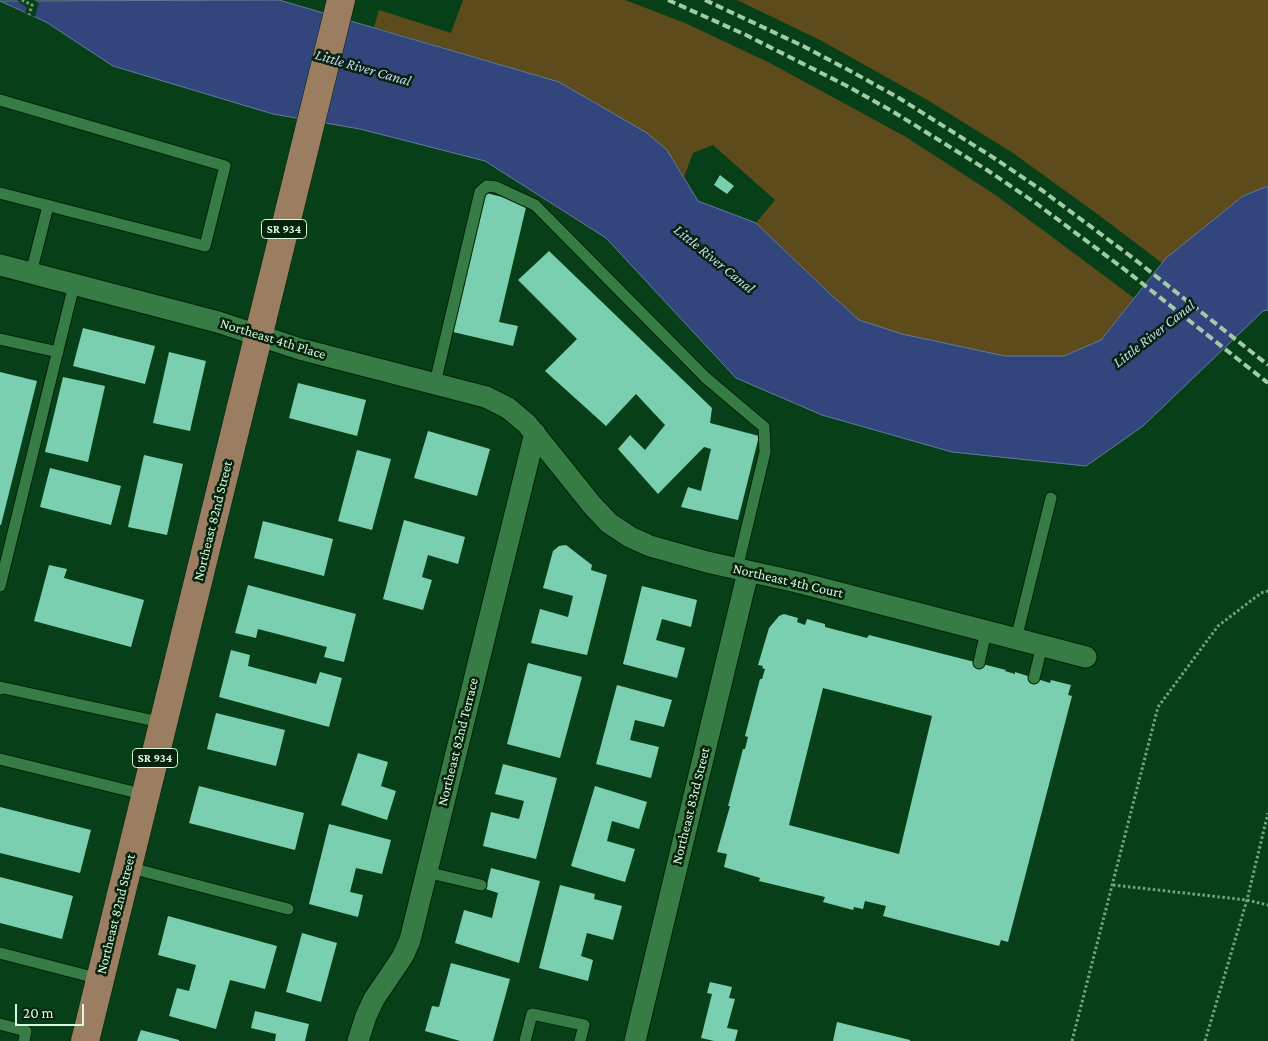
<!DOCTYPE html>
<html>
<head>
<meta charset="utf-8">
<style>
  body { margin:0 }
  #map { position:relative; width:1268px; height:1041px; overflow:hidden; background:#074018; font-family:"Crimson Pro",serif }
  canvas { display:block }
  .scale { position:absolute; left:15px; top:1004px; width:69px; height:22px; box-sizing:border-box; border:2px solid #d7fadb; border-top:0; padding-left:6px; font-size:15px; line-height:18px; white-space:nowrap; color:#d7fadb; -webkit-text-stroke:4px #06220c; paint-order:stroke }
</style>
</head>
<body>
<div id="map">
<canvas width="1268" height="1041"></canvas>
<div class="scale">20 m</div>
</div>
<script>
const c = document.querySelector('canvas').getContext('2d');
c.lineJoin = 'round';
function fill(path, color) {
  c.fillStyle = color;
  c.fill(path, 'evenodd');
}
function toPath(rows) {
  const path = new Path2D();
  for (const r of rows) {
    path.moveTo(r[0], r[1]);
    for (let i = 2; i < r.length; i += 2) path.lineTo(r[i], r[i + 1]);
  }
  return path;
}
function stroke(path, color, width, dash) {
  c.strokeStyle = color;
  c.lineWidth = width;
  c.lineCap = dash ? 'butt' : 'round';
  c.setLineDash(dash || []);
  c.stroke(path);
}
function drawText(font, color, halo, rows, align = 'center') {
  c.font = font + ' "Crimson Pro",serif';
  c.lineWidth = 5;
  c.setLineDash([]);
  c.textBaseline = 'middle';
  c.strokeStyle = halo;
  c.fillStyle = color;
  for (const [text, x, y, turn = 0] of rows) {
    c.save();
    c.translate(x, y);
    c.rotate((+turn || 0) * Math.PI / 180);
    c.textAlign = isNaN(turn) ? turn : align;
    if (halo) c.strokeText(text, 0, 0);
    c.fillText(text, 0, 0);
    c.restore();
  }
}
fill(toPath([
  [463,0,625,0,685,23,770,63,906,137,997,196,1134,298,1101,340,1064,356,1005,356,902,334,859,320,827,291,756,223,775,200,713,145,693,153,684,177,667,150,559,82,374,27,379,10,451,33],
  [737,0,1268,0,1268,186,1243,196,1209,223,1162,263,1100,216,1013,153,929,101,820,40]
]), '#5d4b1b');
const water = toPath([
  [279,0,559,82,647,133,667,150,698,201,756,223,827,291,859,320,902,334,1005,356,1064,356,1101,340,1166,258,1243,196,1268,186,1268,310,1263,311,1143,426,1086,466,952,452,822,415,736,378,606,238,485,161,360,129,273,114,113,66,46,22,0,1,279,0]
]);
fill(water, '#33457d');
stroke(water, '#647b99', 1);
fill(toPath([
  [17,0,34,0,39,3,35,17,25,13,27,8]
]), '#074018');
fill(toPath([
  [720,175,734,186,727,194,714,185],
  [486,193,527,203,499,322,518,326,513,346,453,332],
  [549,251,712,408,710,423,759,436,738,520,681,507,688,487,701,491,711,449,704,447,658,494,618,449,630,435,645,450,665,425,636,394,606,426,545,371,577,339,518,280],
  [83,328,155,346,145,384,73,366],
  [169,352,206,361,190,431,153,423],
  [0,372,37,381,1,525,0,525],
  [63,377,105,386,88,462,45,452],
  [298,383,366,400,357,436,289,418],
  [428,431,490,449,477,496,414,478],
  [357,450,391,459,372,530,338,521],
  [144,455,183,464,167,535,128,527],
  [50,468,121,486,111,525,40,507],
  [404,520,465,537,458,564,428,555,422,577,432,580,423,610,383,599],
  [263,521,333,539,324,576,254,558],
  [566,545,592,565,591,570,607,575,587,655,531,643,540,609,568,617,573,596,543,588,553,551,559,546],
  [49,565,67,569,64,578,144,600,131,647,34,621],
  [248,585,356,614,344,662,324,657,327,647,258,629,256,638,235,633],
  [642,586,697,600,691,627,662,619,656,640,685,648,677,678,623,664],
  [784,614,798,618,797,622,805,625,807,619,825,624,825,627,867,638,869,635,1006,670,1005,671,1015,674,1015,672,1050,683,1051,680,1071,685,1068,695,1072,696,1008,942,1001,940,999,946,883,916,886,906,865,901,863,909,854,907,853,910,823,902,825,897,759,881,760,878,724,867,727,854,717,852,730,806,728,806,743,749,745,749,748,737,745,736,760,679,762,679,765,669,762,668,763,666,758,665,769,628,779,616],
  [823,688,932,716,899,854,789,825],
  [231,650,250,655,248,666,316,684,320,672,342,678,329,727,219,697],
  [528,663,582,677,560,758,507,744],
  [617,685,672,700,664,727,635,720,630,740,659,747,651,778,596,764],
  [216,713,285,730,276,766,207,749],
  [358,753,388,762,381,786,396,791,387,820,341,805],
  [503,764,557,778,536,859,483,846,491,812,519,819,524,801,495,794],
  [199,786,304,813,295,850,189,823],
  [595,786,647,802,639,829,612,821,607,841,635,849,625,882,571,866],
  [0,807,91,830,80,873,0,853],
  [329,824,391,840,382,874,356,868,350,892,363,895,358,917,309,904],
  [491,868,540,881,519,963,455,943,464,910,492,918,498,893,486,889],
  [0,877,73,896,62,939,0,923],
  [560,885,595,894,594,899,622,906,613,940,587,933,581,956,593,960,588,981,539,968],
  [168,916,277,946,265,989,230,980,216,1029,169,1016,177,988,189,991,196,965,158,955],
  [302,933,337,943,321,1002,286,992],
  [451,963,510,979,493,1041,460,1041,425,1031,432,1006,439,1007],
  [710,982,732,987,729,998,735,999,727,1028,738,1030,735,1041,714,1041,701,1038,712,994,707,993],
  [255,1011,309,1024,305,1041,275,1041,276,1034,251,1028],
  [837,1022,910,1040,910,1041,833,1041],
  [141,1030,179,1040,179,1041,137,1041]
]), '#79cfaf');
const service = toPath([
  [0,100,225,166,205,246,0,193],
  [31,273,48,206],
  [0,339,58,352],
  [435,383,480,192,487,186,496,187,535,205,706,378,764,427,765,452,737,569],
  [0,586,74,285],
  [1016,639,1051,498],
  [979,663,986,631],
  [1034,678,1042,646],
  [0,689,0,687,164,723],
  [0,759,146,795],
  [127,867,288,909],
  [426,872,481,885],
  [0,953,100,979],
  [0,1024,26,1031,24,1041],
  [525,1041,532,1014,584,1025,580,1041]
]);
const minor = toPath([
  [0,265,218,322,300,349,486,397,508,408,527,424,592,505,609,523,630,537,650,546,707,562,797,582,1086,657],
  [358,1041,366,1016,374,999,403,956,410,940,535,433],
  [635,1041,748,572]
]);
const primary = toPath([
  [85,1041,341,0]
]);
stroke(service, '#002408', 13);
stroke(minor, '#002408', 23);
stroke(primary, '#002408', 29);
stroke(toPath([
  [22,0,32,5,29,15],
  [1113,885,1247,900,1268,905],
  [1072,1041,1158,707,1218,626,1261,593,1268,591],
  [1205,1041,1247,900,1268,813]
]), '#74a17e', 3, [2.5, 2.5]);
stroke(service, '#377b45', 11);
stroke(minor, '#377b45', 21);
stroke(primary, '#9b7d61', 28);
stroke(toPath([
  [668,0,746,35,847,86,892,111,987,170,1037,204,1124,269,1268,383],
  [705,0,803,46,854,73,899,98,994,158,1043,191,1133,258,1268,365]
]), '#a1caa9', 4, [8, 4]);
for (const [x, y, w] of [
  [284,229,45],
  [155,758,45]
]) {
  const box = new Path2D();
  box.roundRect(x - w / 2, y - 9.5, w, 19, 4);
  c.fillStyle = '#06220c';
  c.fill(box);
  stroke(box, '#d7fadb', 1);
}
drawText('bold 12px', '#d7fadb', null, [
  ["SR 934",284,229],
  ["SR 934",155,758]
]);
drawText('14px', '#d7fadb', '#06220c', [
  ["Northeast 4th Place",273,339,17],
  ["Northeast 82nd Street",213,521,-76],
  ["Northeast 4th Court",788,581,13],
  ["Northeast 82nd Terrace",458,742,-76],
  ["Northeast 83rd Street",691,806,-76],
  ["Northeast 82nd Street",116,914,-76]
]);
drawText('italic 15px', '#c8d6f9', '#06220c', [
  ["Little River Canal",363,68,16],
  ["Little River Canal",714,259,39],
  ["Little River Canal",1154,334,-38]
]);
</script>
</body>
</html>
